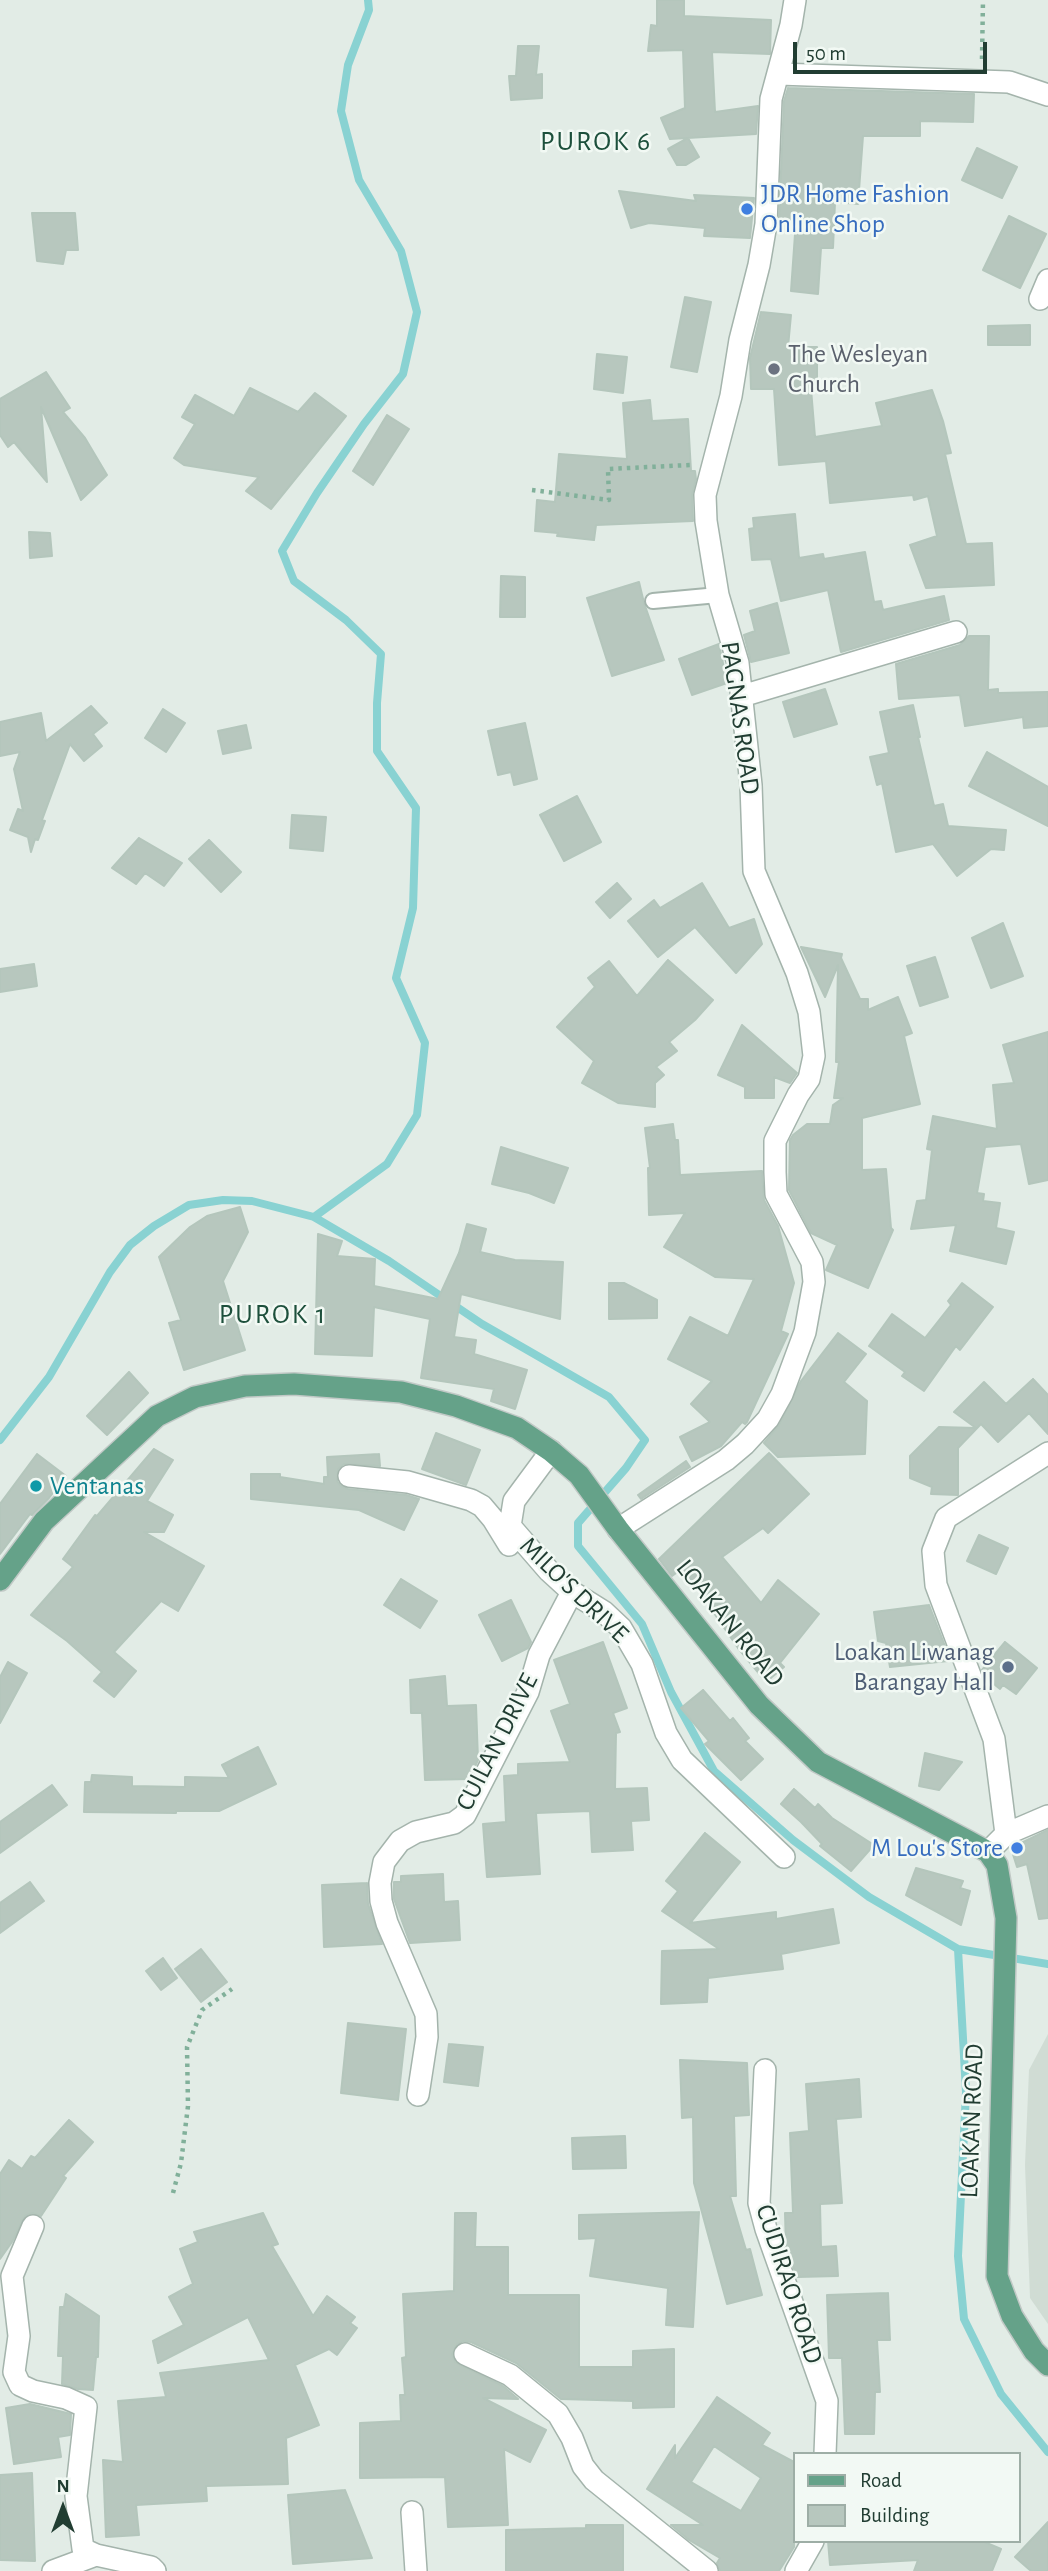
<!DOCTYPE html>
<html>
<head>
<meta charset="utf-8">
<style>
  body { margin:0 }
  #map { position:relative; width:1048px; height:2571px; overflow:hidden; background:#e2ece6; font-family:"Alegreya Sans",sans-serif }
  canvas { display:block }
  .legend { position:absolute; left:793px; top:2452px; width:228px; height:91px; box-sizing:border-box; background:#f2f9f4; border:2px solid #9eaea6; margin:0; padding:9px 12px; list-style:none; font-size:21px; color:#213d32 }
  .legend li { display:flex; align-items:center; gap:14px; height:35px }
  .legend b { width:35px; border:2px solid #9eaea6 }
  .north { position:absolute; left:28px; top:2473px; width:70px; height:70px; -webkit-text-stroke:5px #f2f9f4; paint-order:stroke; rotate:0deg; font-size:19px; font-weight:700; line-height:28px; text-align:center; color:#213d32 }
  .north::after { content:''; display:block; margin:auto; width:24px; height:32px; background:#213d32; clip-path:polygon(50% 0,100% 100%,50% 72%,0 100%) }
  .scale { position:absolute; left:793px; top:42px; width:194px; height:32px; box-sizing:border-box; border:4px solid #213d32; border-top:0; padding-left:9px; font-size:21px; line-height:24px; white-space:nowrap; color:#213d32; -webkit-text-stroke:5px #f2f9f4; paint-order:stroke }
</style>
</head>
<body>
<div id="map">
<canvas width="1048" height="2571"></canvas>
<ul class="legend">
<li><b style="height:9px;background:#65a289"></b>Road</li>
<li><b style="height:19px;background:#b7c7be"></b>Building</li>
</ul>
<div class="north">N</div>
<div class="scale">50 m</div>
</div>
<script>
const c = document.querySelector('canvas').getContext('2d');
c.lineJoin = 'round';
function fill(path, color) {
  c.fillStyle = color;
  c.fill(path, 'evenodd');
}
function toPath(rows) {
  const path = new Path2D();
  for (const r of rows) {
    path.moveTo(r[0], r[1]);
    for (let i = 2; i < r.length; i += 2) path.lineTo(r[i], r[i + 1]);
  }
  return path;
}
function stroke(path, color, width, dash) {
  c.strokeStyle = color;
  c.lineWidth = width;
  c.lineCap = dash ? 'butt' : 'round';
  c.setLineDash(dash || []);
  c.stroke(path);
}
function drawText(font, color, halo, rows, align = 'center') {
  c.font = font + ' "Alegreya Sans",sans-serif';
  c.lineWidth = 5;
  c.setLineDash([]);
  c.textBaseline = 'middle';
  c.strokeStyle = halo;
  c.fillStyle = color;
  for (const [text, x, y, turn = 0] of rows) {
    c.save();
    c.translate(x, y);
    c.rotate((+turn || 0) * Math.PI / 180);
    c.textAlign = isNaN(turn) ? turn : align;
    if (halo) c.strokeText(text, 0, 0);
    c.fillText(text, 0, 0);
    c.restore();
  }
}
fill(toPath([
  [1048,2034,1048,2324,1030,2298,1025,2165,1029,2070]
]), '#d0dcd4');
stroke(toPath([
  [314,1217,387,1164,417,1115,425,1043,396,978,413,908,416,808,377,751,377,703,381,654,346,620,294,581,282,551,317,493,364,424,403,374,417,312,401,251,359,180,341,111,348,65,369,10,368,0],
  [0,1440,49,1377,110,1272,130,1245,154,1226,189,1205,223,1200,252,1201,314,1217,389,1261,482,1324,609,1397,645,1440,626,1468,578,1523,578,1546,642,1624,671,1692,714,1771,793,1840,869,1897,958,1949,1048,1964],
  [958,1949,966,2092,958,2256,964,2319,1001,2394,1048,2452]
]), '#89d2d2', 8);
const building = toPath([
  [657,0,684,0,684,16,771,20,770,54,712,52,715,112,758,106,756,134,670,139,661,118,685,108,683,50,648,51,651,25,657,26,657,0],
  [518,46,539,46,536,75,542,74,542,98,511,100,509,76,516,76,518,46],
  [788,88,974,94,973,122,920,121,920,136,863,136,858,204,835,202,833,248,821,248,818,294,791,291,796,220,779,220,784,101,788,88],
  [688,138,699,157,686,165,677,165,668,149,688,138],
  [977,148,1017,167,1002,198,962,180,977,148],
  [619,191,696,201,694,195,754,198,750,238,704,236,705,228,649,223,631,228,619,191],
  [32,213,75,213,78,250,66,250,63,264,37,261,32,213],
  [1009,216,1046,234,1020,288,983,270,1009,216],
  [685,297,711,302,697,372,671,367,685,297],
  [761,312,791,315,788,347,817,347,817,389,811,389,815,437,882,426,876,403,932,390,943,421,951,453,945,454,966,544,992,543,994,585,926,588,910,545,937,536,928,496,914,500,913,495,830,503,826,461,779,465,774,389,751,389,750,358,761,312],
  [1030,325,1030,345,988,345,988,326,1030,325],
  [597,354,627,357,623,393,594,389,597,354],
  [46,372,70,408,63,412,85,438,107,475,81,500,41,407,47,482,14,442,8,447,0,435,0,399,46,372],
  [250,388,298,412,315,393,346,416,271,509,246,491,259,477,184,465,174,458,195,424,182,417,195,395,234,416,250,388],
  [650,400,652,421,688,419,691,471,695,471,696,479,692,495,693,521,596,525,594,540,557,536,558,533,535,531,537,500,555,502,559,454,627,459,623,403,650,400],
  [387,415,409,429,373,485,353,471,387,415],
  [795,514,799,558,823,554,824,559,865,552,874,602,881,601,883,610,944,596,949,620,841,652,828,590,781,601,771,559,752,560,749,529,754,528,753,518,795,514],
  [29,532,50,533,52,556,30,558,29,532],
  [501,576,525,577,525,617,500,617,501,576],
  [639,582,644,603,664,660,612,676,587,598,639,582],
  [777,603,789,653,751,662,744,635,755,631,750,611,777,603],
  [969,636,989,636,988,690,998,689,998,693,1048,692,1048,726,1024,728,1023,717,965,726,960,695,899,699,896,664,960,645,969,636],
  [719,644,727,683,692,695,679,659,719,644],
  [825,689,837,724,794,737,783,702,825,689],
  [913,705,920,737,918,737,934,806,943,804,948,826,1006,830,1004,850,991,849,957,876,933,844,896,852,882,783,877,785,870,757,889,753,880,712,913,705],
  [91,706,107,723,93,734,102,746,84,761,70,744,42,820,45,821,38,840,35,839,31,852,28,837,10,830,18,809,23,811,14,769,20,752,0,756,0,722,41,713,46,741,91,706],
  [163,709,185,723,166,752,145,738,163,709],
  [525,723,537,779,514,785,511,772,498,775,488,731,525,723],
  [246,725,251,748,223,754,218,731,246,725],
  [987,752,1048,787,1048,826,969,786,987,752],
  [577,796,601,842,564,861,540,815,577,796],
  [292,815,326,817,323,851,290,848,292,815],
  [139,838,182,863,164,886,145,873,136,884,112,868,139,838],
  [209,840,241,872,221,892,189,859,209,840],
  [617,883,631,899,610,918,596,902,617,883],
  [702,883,729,928,754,919,762,944,736,973,695,927,658,957,628,921,654,900,660,908,702,883],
  [1003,923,1023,976,991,988,972,938,1003,923],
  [801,947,842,954,841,958,860,999,868,999,868,1010,898,997,912,1033,904,1036,920,1104,862,1118,862,1170,886,1169,891,1228,893,1230,868,1288,826,1270,837,1245,811,1233,789,1190,790,1140,793,1135,807,1124,830,1124,833,1105,843,1098,834,1098,839,1062,836,1062,838,965,825,997,801,947],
  [935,957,948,997,920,1006,907,966,935,957],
  [668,960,713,1000,695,1020,669,1042,677,1051,656,1067,664,1075,655,1083,655,1107,618,1103,582,1083,594,1061,557,1027,595,987,588,978,609,961,637,996,668,960],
  [34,964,37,986,0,992,0,969,34,964],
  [742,1025,797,1073,790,1083,774,1077,774,1098,745,1098,745,1087,718,1075,742,1025],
  [1048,1032,1048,1180,1029,1184,1021,1144,985,1147,977,1193,984,1194,983,1201,1000,1203,996,1228,1014,1232,1006,1264,950,1251,956,1225,911,1229,917,1201,926,1200,932,1150,927,1149,933,1116,997,1129,993,1085,1014,1083,1003,1045,1048,1032],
  [673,1124,675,1140,678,1140,680,1175,762,1171,764,1200,778,1226,794,1283,781,1331,788,1334,747,1422,745,1424,742,1422,721,1446,692,1461,680,1437,710,1422,691,1404,712,1381,668,1359,690,1317,728,1336,754,1279,715,1277,664,1247,685,1213,649,1215,648,1168,650,1168,645,1128,673,1124],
  [501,1147,568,1168,554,1203,529,1193,492,1184,501,1147],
  [240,1207,248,1232,223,1281,245,1350,184,1370,169,1323,181,1320,159,1257,190,1227,207,1216,240,1207],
  [467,1224,486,1229,480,1252,515,1260,563,1262,560,1319,461,1294,454,1337,476,1340,474,1354,527,1370,515,1409,491,1401,494,1389,421,1378,430,1319,374,1307,372,1356,315,1354,318,1234,342,1241,337,1256,375,1259,374,1286,438,1299,459,1253,467,1224],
  [609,1283,624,1283,657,1300,657,1318,609,1319,609,1283],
  [962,1283,993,1307,960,1350,956,1346,924,1391,902,1376,905,1372,869,1346,892,1314,925,1338,951,1305,948,1301,962,1283],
  [838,1333,866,1354,844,1382,867,1401,865,1454,778,1457,764,1443,779,1425,801,1381,838,1333],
  [129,1372,148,1393,107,1435,87,1416,129,1372],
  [1033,1379,1048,1395,1048,1434,1029,1413,998,1442,981,1424,958,1448,958,1495,931,1494,932,1487,910,1478,910,1456,939,1427,976,1428,954,1412,984,1382,1006,1404,1033,1379],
  [436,1433,480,1450,466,1485,422,1469,436,1433],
  [154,1449,173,1460,147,1501,173,1515,164,1532,144,1532,204,1566,178,1611,161,1601,114,1652,136,1671,114,1697,94,1681,102,1672,67,1641,31,1615,73,1567,63,1559,95,1515,97,1516,154,1449],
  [769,1453,809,1494,768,1533,763,1528,722,1557,761,1603,778,1580,819,1614,780,1663,784,1667,766,1682,738,1648,683,1568,672,1576,659,1559,769,1453],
  [37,1454,66,1476,49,1498,32,1515,30,1514,0,1554,0,1504,37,1454],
  [379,1454,380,1466,344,1464,338,1469,337,1481,341,1486,348,1489,406,1495,419,1499,404,1530,359,1510,251,1499,251,1474,280,1474,280,1477,324,1484,324,1477,328,1477,327,1457,379,1454],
  [686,1461,690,1467,641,1499,638,1495,686,1461],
  [979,1535,1008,1548,996,1574,967,1561,979,1535],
  [401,1579,437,1601,420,1628,384,1605,401,1579],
  [511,1600,531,1642,528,1648,502,1661,479,1615,511,1600],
  [929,1605,945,1646,948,1661,890,1667,886,1643,878,1641,874,1612,929,1605],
  [603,1642,627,1708,613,1713,620,1732,616,1733,615,1789,647,1788,649,1820,631,1821,633,1850,592,1852,590,1811,536,1813,540,1874,487,1877,483,1824,506,1822,504,1776,518,1775,518,1764,570,1762,551,1711,570,1704,554,1660,603,1642],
  [1005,1642,1037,1668,1016,1694,1003,1685,1000,1689,984,1676,982,1670,1005,1642],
  [8,1662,27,1673,0,1723,0,1677,8,1662],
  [445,1676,447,1706,476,1705,478,1760,469,1779,425,1780,422,1713,411,1713,410,1680,445,1676],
  [703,1690,730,1721,733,1718,749,1738,745,1741,763,1759,741,1780,705,1744,709,1741,681,1708,703,1690],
  [258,1747,276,1784,219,1811,176,1811,176,1813,84,1812,85,1782,91,1782,92,1775,132,1777,132,1786,185,1787,185,1777,229,1778,222,1765,258,1747],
  [925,1753,962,1762,939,1790,919,1786,925,1753],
  [52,1785,67,1805,0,1853,0,1822,52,1785],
  [794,1789,815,1808,818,1804,832,1818,874,1845,851,1871,820,1846,822,1844,801,1822,781,1804,794,1789],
  [1048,1830,1048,1918,1039,1919,1027,1864,1017,1867,1011,1848,1048,1830],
  [705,1833,740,1862,690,1923,776,1912,776,1919,833,1909,839,1943,781,1954,783,1969,708,1978,707,2002,661,2004,662,1951,719,1949,662,1911,678,1891,666,1881,705,1833],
  [916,1868,963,1881,960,1888,970,1891,961,1925,906,1895,916,1868],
  [443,1874,444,1902,458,1901,460,1940,410,1943,394,1899,394,1882,401,1882,401,1876,443,1874],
  [30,1882,44,1901,0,1933,0,1903,30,1882],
  [367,1883,368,1904,382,1944,324,1947,322,1885,367,1883],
  [201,1949,227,1982,201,2002,175,1969,201,1949],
  [163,1958,177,1978,161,1990,146,1971,163,1958],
  [348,2023,406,2029,398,2100,341,2093,348,2023],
  [449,2044,483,2047,478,2086,444,2082,449,2044],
  [680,2060,747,2063,749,2115,734,2116,736,2196,730,2196,746,2250,750,2249,762,2295,727,2304,694,2183,693,2117,682,2118,680,2060],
  [859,2079,861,2117,836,2119,842,2203,820,2204,821,2247,836,2246,838,2276,797,2277,786,2247,785,2213,793,2213,790,2133,809,2131,806,2084,859,2079],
  [69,2120,93,2142,63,2176,66,2178,41,2216,32,2213,25,2216,12,2242,0,2259,0,2174,9,2160,22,2169,31,2156,35,2158,69,2120],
  [625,2136,626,2168,573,2169,572,2138,625,2136],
  [699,2212,693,2327,666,2325,668,2288,590,2276,596,2238,579,2239,579,2215,699,2212],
  [263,2213,278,2244,272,2246,313,2316,327,2296,355,2317,350,2323,357,2328,337,2355,329,2349,295,2365,319,2425,286,2438,288,2484,206,2486,207,2501,136,2505,139,2535,106,2537,103,2460,123,2462,118,2401,166,2397,160,2373,269,2360,248,2317,158,2363,153,2341,184,2325,169,2297,193,2284,180,2249,198,2242,194,2232,263,2213],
  [455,2213,476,2213,475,2247,508,2247,508,2295,579,2295,579,2367,633,2367,633,2351,674,2349,674,2407,633,2408,633,2401,561,2399,516,2363,471,2342,463,2341,457,2344,452,2354,455,2362,503,2386,518,2399,483,2398,546,2430,530,2462,504,2449,508,2525,448,2527,445,2477,360,2478,360,2423,401,2421,400,2395,405,2395,402,2358,406,2357,403,2294,454,2291,455,2213],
  [888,2293,890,2340,877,2340,880,2392,875,2392,874,2434,845,2434,842,2358,829,2358,827,2295,888,2293],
  [66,2294,99,2316,98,2357,96,2357,93,2390,78,2389,62,2384,63,2356,58,2356,60,2307,64,2307,66,2294],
  [717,2397,770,2433,762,2445,794,2462,794,2547,779,2571,720,2571,717,2563,720,2558,689,2540,671,2525,703,2525,647,2489,675,2445,675,2458,717,2397],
  [714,2446,761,2478,741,2511,691,2482,714,2446],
  [30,2404,71,2414,70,2435,58,2437,61,2457,14,2464,6,2408,30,2404],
  [32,2473,35,2561,0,2560,0,2475,32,2473],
  [345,2490,372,2558,293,2564,288,2495,345,2490],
  [1048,2522,1048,2571,1031,2571,1015,2557,1048,2522],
  [586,2525,623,2525,623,2571,506,2571,506,2530,586,2528,586,2525],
  [828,2541,982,2541,1001,2549,992,2571,914,2571,918,2560,830,2565,828,2541]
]);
fill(building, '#b7c7be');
stroke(building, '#b4c6bc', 2);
const service = toPath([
  [653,601,718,595]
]);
const minor = toPath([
  [779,74,1009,82,1048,95],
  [1040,299,1048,280],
  [742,696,956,632],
  [551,1451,514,1501,510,1526,549,1571,572,1592,604,1612,621,1628,642,1664,666,1733,682,1760,784,1857],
  [349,1476,408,1482,471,1500,482,1506,493,1519,509,1545],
  [618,1529,726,1460,745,1444,768,1419,782,1394,805,1332,814,1282,812,1262,776,1194,775,1172,775,1141,798,1095,809,1079,814,1056,809,1012,797,973,754,871,751,785,738,663,718,595,706,521,705,495,731,396,740,340,759,265,766,224,771,99,791,25,795,0],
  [1006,1834,994,1739,936,1585,933,1551,946,1518,1048,1453],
  [988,1852,1006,1834,1048,1816],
  [765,2070,759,2203,766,2229,827,2401,825,2454],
  [418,2095,427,2037,426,2014,387,1923,381,1901,380,1883,384,1862,400,1841,416,1832,454,1823,465,1815,528,1692,539,1655,572,1592],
  [33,2226,12,2276,19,2336,14,2372,20,2385,33,2391,66,2398,86,2407,76,2496,83,2549,96,2555,151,2567,155,2571],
  [465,2354,510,2375,558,2414,572,2438,583,2466,594,2480,707,2571],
  [412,2512,416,2571],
  [53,2571,96,2555],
  [796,2571,813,2541]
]);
const primary = toPath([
  [0,1580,44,1521,157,1416,195,1397,245,1386,294,1384,401,1392,456,1406,517,1428,551,1451,579,1475,618,1529,759,1705,818,1762,968,1841,988,1852,997,1865,1006,1918,997,2276,1012,2316,1034,2351,1048,2365]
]);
stroke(service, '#a4b4ac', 18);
stroke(minor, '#a4b4ac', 24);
stroke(primary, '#c1c9c6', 24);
stroke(toPath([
  [982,59,983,0],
  [532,490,609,500,608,469,690,465],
  [173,2193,181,2163,188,2106,187,2047,202,2010,232,1989]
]), '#81b09a', 4.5, [3.5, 5]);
stroke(service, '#fff', 14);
stroke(minor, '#fff', 21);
stroke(primary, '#65a289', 21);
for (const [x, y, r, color] of [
  [747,209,7,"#3f7fe0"],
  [774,369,7,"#6b7280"],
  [36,1486,7,"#0f9aa8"],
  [1008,1667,7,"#5c6f8a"],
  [1017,1848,7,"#3f7fe0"]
]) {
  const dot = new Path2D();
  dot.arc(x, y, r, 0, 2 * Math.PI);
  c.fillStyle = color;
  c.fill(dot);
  stroke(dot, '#f2f9f4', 2.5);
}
drawText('26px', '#366cbe', '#f2f9f4', [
  ["JDR Home Fashion",761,194],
  ["Online Shop",761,224],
  ["M Lou's Store",1003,1848,"right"]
], 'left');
drawText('26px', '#5b616d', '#f2f9f4', [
  ["The Wesleyan",788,354],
  ["Church",788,384]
], 'left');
drawText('26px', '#213d32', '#f2f9f4', [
  ["PAGNAS ROAD",740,718,82],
  ["MILO'S DRIVE",574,1590,44],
  ["LOAKAN ROAD",730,1623,51],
  ["CUILAN DRIVE",497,1742,-63],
  ["LOAKAN ROAD",972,2121,-88],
  ["CUDIRAO ROAD",789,2284,72]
]);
drawText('26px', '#0d838f', '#f2f9f4', [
  ["Ventanas",50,1486]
], 'left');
drawText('26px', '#4e5e75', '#f2f9f4', [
  ["Loakan Liwanag",994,1652],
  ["Barangay Hall",994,1682]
], 'right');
c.letterSpacing = '2px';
drawText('28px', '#1d503c', '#f2f9f4', [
  ["PUROK 6",596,142],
  ["PUROK 1",273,1315]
]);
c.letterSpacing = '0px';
</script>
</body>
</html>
